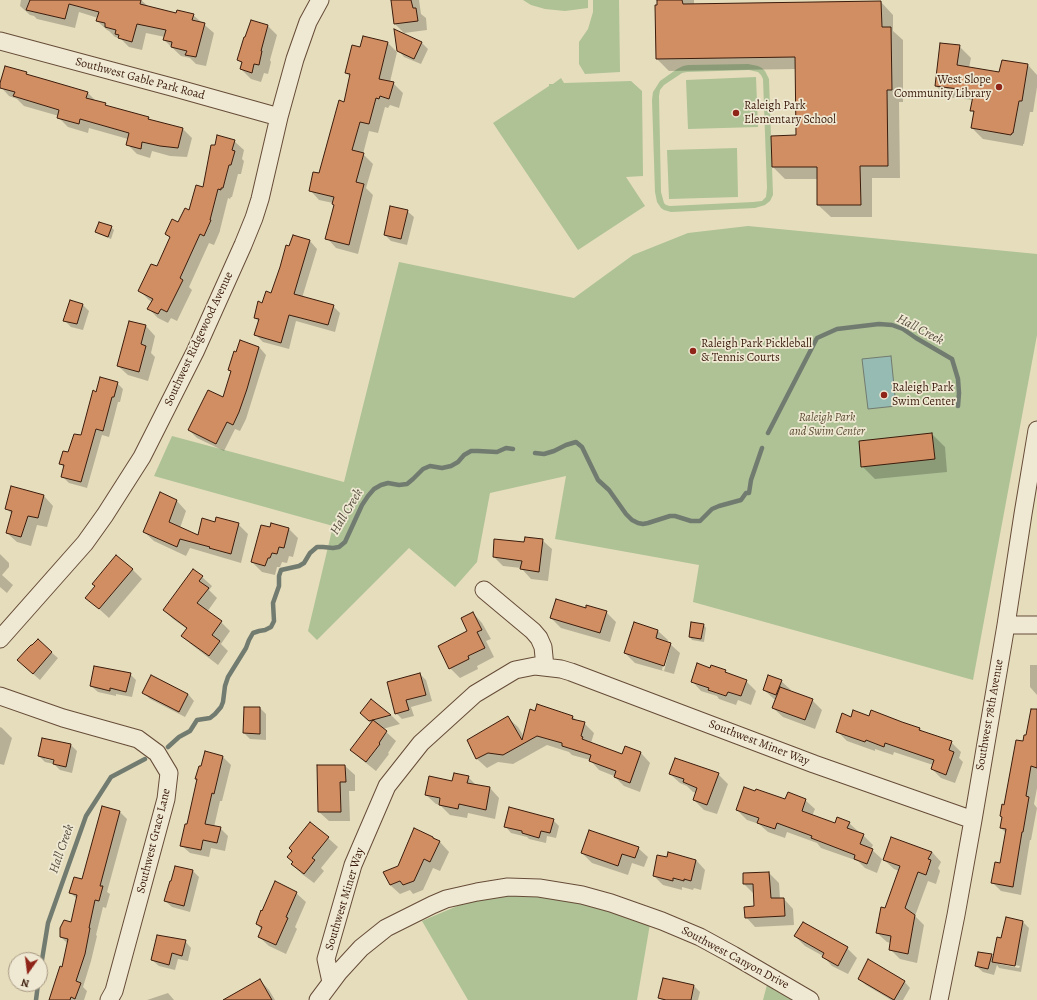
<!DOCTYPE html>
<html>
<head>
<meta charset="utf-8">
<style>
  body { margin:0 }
  #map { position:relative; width:1037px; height:1000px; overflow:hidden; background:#e6ddbc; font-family:Alegreya,serif }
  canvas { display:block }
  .north { position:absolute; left:8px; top:952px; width:40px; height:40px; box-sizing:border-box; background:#efe9d3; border:1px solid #a79783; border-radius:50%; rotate:194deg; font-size:11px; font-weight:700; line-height:16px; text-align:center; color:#3b1c0c }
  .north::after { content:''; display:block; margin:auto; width:14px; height:18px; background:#8f2418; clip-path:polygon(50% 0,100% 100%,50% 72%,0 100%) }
</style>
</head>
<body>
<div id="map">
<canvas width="1037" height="1000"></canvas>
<div class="north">N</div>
</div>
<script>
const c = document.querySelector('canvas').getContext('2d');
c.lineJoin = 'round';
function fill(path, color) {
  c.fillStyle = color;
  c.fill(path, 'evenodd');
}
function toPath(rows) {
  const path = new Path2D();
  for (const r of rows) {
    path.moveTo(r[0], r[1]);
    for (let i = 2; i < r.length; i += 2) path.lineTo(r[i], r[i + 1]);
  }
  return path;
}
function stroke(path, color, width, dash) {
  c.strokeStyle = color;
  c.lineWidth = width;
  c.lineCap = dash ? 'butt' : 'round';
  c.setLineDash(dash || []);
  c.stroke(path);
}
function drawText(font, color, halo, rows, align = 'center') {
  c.font = font + ' Alegreya,serif';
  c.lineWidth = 3.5;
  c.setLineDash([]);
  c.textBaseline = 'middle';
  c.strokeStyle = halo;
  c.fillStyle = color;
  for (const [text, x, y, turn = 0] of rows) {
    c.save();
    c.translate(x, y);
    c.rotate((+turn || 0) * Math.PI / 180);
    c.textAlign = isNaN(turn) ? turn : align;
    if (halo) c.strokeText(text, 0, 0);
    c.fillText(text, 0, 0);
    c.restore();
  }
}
fill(toPath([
  [523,0,588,0,588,8,565,11,545,9,531,5],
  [593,0,619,0,620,72,585,74,579,64,579,42,588,29,593,12],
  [748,64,758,66,762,68,765,71,769,79,773,195,770,201,765,205,755,208,671,212,664,210,661,208,657,202,655,192,652,100,653,92,655,89,660,81,677,69,683,66,688,65],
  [749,70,758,72,761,75,763,79,767,188,766,197,762,201,753,202,670,206,666,205,664,203,661,192,659,96,660,90,664,85,682,73,687,72],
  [756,77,758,127,688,129,686,80],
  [561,78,564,83,631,81,642,91,643,176,626,177,645,206,578,250,493,123,549,86,549,84,553,84],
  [737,148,738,197,669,199,667,150],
  [748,226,1037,254,1037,335,973,680,693,602,699,565,555,539,566,476,490,493,477,562,455,587,409,548,317,640,308,631,333,526,154,476,172,436,344,482,399,262,574,298,633,255,688,233],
  [508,893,583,901,650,924,637,1000,468,1000,422,921,462,904],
  [768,981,795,1000,763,1000]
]), '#aec296');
const water = toPath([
  [891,356,896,406,868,409,862,359,891,356]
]);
fill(water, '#96bbb3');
stroke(water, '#727b70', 1);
fill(toPath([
  [21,0,141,0,149,7,177,15,193,15,214,33,206,66,196,64,190,58,181,56,164,40,165,37,146,33,142,50,129,47,120,38,115,37,109,31,107,30,97,21,98,18,79,12,75,28,37,19,34,16,30,15,20,6],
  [392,0,419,0,421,14,426,18,427,30,404,33,394,23],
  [658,0,694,0,694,5,881,2,893,15,893,31,903,40,903,102,899,102,900,178,872,178,872,217,831,217,818,205,818,179,785,179,773,167,797,136,796,69,669,71,657,59],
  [268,26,277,35,270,60,271,62,268,74,264,73,261,82,251,79,241,69,243,64,238,60],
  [421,42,428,49,421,64,404,57,398,50],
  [388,43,397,52,390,82,393,83,403,93,399,108,390,105,388,108,385,107,378,133,369,131,363,154,373,164,366,188,373,195,358,254,336,248,327,238,335,205,333,203,319,200,310,190,320,174,345,103,350,77,346,73,361,48],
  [959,46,971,58,969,68,1000,73,1028,65,1037,75,1037,87,1033,112,1030,112,1024,144,1023,144,1023,146,983,139,972,128,974,113,971,110,973,100,947,97,936,86],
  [26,73,29,75,88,93,97,102,105,104,109,107,148,118,151,120,183,129,192,138,187,157,170,156,152,151,150,158,137,154,127,144,128,139,89,128,88,133,68,127,58,117,59,116,24,106,17,99,9,96,0,86],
  [234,141,244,150,242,159,244,161,241,174,238,174,232,197,231,197,230,199,228,198,220,230,220,231,214,245,209,243,189,287,192,290,177,321,171,318,168,323,158,318,149,309,152,302,149,300,140,291,157,268,171,238,166,234,179,223,190,212],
  [407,211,414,217,407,245,391,241,385,235],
  [111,227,114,230,111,239,99,234,96,232],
  [293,236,310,241,317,249,302,298,333,306,340,313,335,332,296,321,289,349,263,342,256,335,259,322,255,318,263,304,272,294],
  [83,305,89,311,83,330,71,327,65,321],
  [146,326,155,336,151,353,155,357,148,381,128,375,118,366],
  [259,347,266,355,246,419,240,431,235,429,224,451,197,438,189,430,224,399,232,372,229,370],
  [117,383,123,389,120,402,118,402,109,437,102,435,87,488,69,483,62,476,64,468,60,463,69,454,81,436,97,393],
  [932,434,945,447,947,472,875,479,862,466],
  [12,488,44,496,53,506,47,527,37,525,31,546,17,542,7,533,12,514,7,509],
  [160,494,177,501,186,511,180,528,199,536,216,523,238,524,248,534,241,563,190,548,186,556,154,541,144,532],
  [289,529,298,538,293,557,289,556,287,563,282,562,280,567,277,567,275,575,262,572,252,562],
  [542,540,552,549,548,581,531,579,521,568,503,566,494,557,525,544],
  [0,554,9,563,9,567,2,575,13,585,7,593,0,587],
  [132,569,142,579,109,618,87,598],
  [193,570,202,577,212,586,209,590,217,598,207,612,221,622,230,631,221,644,228,651,218,665,192,645,182,636,187,629,173,619,164,610],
  [586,609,606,612,616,622,610,642,561,628,551,618],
  [473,613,482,623,491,639,486,641,494,657,477,666,478,669,460,678,450,668,468,632],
  [635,624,658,631,668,640,667,643,670,644,680,653,674,674,635,663,625,653],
  [668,648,670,648,664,671,662,670],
  [704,625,706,628,704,642,692,640,690,637],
  [51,652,58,658,40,680,25,667],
  [1030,665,1037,665,1037,695,1030,687],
  [712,666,725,671,729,675,746,681,756,691,751,705,738,700,736,705,719,699,717,696,701,691,692,681,711,669],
  [130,674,136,680,132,697,116,694,116,696,98,692,91,686],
  [420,674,426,680,432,701,411,707,414,716,402,719,396,713],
  [781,681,791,690,790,692,812,700,822,710,815,729,783,717,773,708,776,700,774,699,764,690],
  [144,693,188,694,194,701,185,717,150,699],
  [371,700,391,715,400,724,383,729,396,741,388,753,389,754,376,771,361,759,351,750,371,723,361,713],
  [537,706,573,717,577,721,584,723,594,733,591,743,622,755,625,747,641,753,650,763,640,792,624,786,614,776,599,770,590,760,572,755,569,752,547,745,513,764,498,762,487,768,477,759,469,741,508,718,518,727,524,737],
  [245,708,260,708,266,714,266,740,250,739,244,733],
  [869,717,919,728,923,732,951,742,961,752,959,758,963,762,955,783,941,778,932,769,933,765,894,752,893,755,875,749,875,751,847,741,837,731,852,718],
  [1037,719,1037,788,1034,804,1037,808,1031,840,1030,840,1021,895,1001,891,992,882,1001,864,1006,833,1001,828,1005,806,1024,742],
  [0,727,2,728,12,738,4,765,0,764],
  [43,739,71,745,77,751,72,773,60,770,54,764,45,762,39,756],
  [45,757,59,760,59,762,45,759],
  [223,757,231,765,222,801,220,801,214,827,220,828,228,836,225,851,211,848,209,857,190,853,181,845,187,826,198,780,196,779,202,768],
  [345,766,355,775,355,791,349,791,350,821,329,821,319,812],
  [670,774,718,774,728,784,717,814,704,810,694,800,697,793,693,792,687,786,680,783],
  [468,777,476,785,490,788,499,798,495,819,468,813,467,818,450,815,440,805,436,804,426,795,453,782],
  [805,800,815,809,812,816,836,825,849,823,859,832,858,833,863,835,873,845,871,849,882,859,877,873,865,868,858,861,821,848,817,843,787,832,785,838,768,832,759,824,747,820,737,810,786,801],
  [103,807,120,812,127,819,107,892,110,894,106,908,103,907,96,935,97,936,91,961,83,987,87,991,84,1000,50,1000,63,968,68,944,61,937,72,923,77,899,71,893,83,880],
  [553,820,559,826,556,838,547,836,546,843,529,839,527,837,511,833,505,826],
  [328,838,338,847,321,868,324,871,314,883,302,874,292,864],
  [433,838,435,840,440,842,449,852,440,871,433,868,423,890,413,894,410,890,400,894,390,885],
  [891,838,932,852,941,862,938,868,940,871,936,884,928,881,915,916,924,925,917,963,900,959,890,949,891,943,887,942,877,933,899,871,894,869,884,860],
  [638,848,648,857,644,867,632,863,628,875,592,863,582,853],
  [696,860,705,870,701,890,694,888,693,890,682,887,682,890,663,885,654,876],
  [176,867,193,871,199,877,190,912,172,907,165,901,172,882],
  [769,873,779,883,780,899,784,899,793,909,794,925,755,927,746,917,755,907,754,894,744,884],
  [296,893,306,902,295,927,297,929,286,954,269,946,259,937,262,930,257,924],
  [1006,918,1023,922,1029,928,1021,972,999,968,997,965,994,975,983,972,976,966,991,955,994,958,1002,939],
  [999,962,1020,966,1019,968,999,964],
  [795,936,847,948,857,958,848,974,832,966,823,956,805,946],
  [185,941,191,948,188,961,178,959,175,970,159,966,152,960],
  [859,979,904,981,910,988,903,1000,891,1000,866,985],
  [260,980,269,990,275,1000,232,1000],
  [694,986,700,992,698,1000,662,1000,659,998],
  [168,993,174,1000,147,1000]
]), '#0003');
stroke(toPath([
  [768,433,817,338,837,329,879,324,892,325,903,329,916,338,952,359,958,379,959,393,958,406],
  [535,453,544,454,554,451,566,445,576,442,582,447,598,480,609,490,626,514,632,520,638,523,643,524,648,523,670,516,675,516,691,521,700,521,712,509,719,506,741,500,746,493,749,493,751,480,762,448],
  [168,747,179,737,190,731,197,720,210,718,215,714,221,707,223,702,225,686,228,677,246,648,249,640,253,633,259,631,265,630,271,627,274,621,273,603,279,586,279,576,281,570,299,566,304,563,310,553,317,547,323,547,333,548,339,547,345,542,362,505,368,496,374,489,381,485,388,483,399,485,407,484,413,479,423,469,430,466,442,468,451,466,458,462,464,455,471,451,478,451,497,452,506,448,513,449],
  [40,972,48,923,86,816,111,777,145,759],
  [36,1000,38,984]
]), '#727b70', 4.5);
const building = toPath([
  [30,0,141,0,140,4,176,13,177,10,194,14,192,20,205,23,196,57,185,55,187,51,171,47,172,42,163,40,166,30,137,24,132,42,118,38,119,35,115,34,116,30,105,27,105,23,96,21,99,12,69,4,65,19,26,10,30,0],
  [391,0,411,0,413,8,416,8,418,21,394,24,391,0],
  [657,0,682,0,683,4,881,1,882,27,891,27,892,90,887,90,888,166,860,166,861,205,817,205,817,167,772,167,771,136,796,135,795,57,656,59,655,5,657,5,657,0],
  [251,20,268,25,261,51,262,51,259,65,254,64,252,73,240,69,242,62,237,60,244,37,245,37,251,20],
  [394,29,422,42,414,59,397,51,394,29],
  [363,36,388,42,379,79,394,82,389,99,380,96,379,99,376,98,369,124,360,122,352,150,364,153,356,182,364,184,349,245,325,239,334,205,332,204,334,197,309,191,313,172,319,173,339,100,344,102,350,74,345,73,352,45,360,47,363,36],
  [940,43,960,45,957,65,999,72,1002,60,1028,64,1022,101,1019,101,1013,133,1012,133,1011,135,971,128,974,111,970,111,974,91,935,86,940,43],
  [5,66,27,72,26,74,47,80,88,92,86,98,106,103,105,105,149,117,148,119,183,128,178,148,160,146,142,142,141,149,126,145,129,133,80,119,79,124,57,118,59,110,13,96,15,92,0,88,0,83,5,66],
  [217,135,235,140,232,150,235,151,231,165,229,165,223,188,221,188,221,190,218,189,210,220,211,220,204,236,200,234,180,278,183,280,167,312,161,309,158,314,147,309,153,299,138,291,151,264,157,266,170,237,165,234,172,219,178,222,185,208,189,210,196,185,203,187,211,145,215,145,217,135],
  [390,206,408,210,401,239,384,235,390,206],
  [99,222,112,226,108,237,95,232,99,222],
  [293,235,310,240,294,294,334,305,328,325,289,315,281,343,254,335,259,319,254,318,258,301,262,303,266,291,271,293,280,267,286,245,289,246,293,235],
  [70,300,83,304,77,324,63,321,70,300],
  [129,321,146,325,141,344,146,346,139,372,117,366,129,321],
  [240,340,259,347,247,389,239,412,233,425,227,422,216,444,188,430,208,390,223,397,231,371,228,370,234,351,236,352,240,340],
  [100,377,118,382,114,397,112,397,103,431,96,429,81,482,61,477,64,465,59,464,63,451,68,452,74,434,81,435,93,390,96,392,100,377],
  [932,433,935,459,861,467,859,441,932,433],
  [11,486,44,495,38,518,28,516,21,537,6,533,12,511,5,509,11,486],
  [160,492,177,500,169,522,198,535,202,518,215,522,216,517,239,523,231,554,209,548,210,547,180,539,177,547,143,532,160,492],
  [271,523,289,528,284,548,279,547,277,554,272,553,270,558,268,558,265,566,251,562,261,525,270,527,271,523],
  [525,537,543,539,539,572,520,569,522,561,493,557,494,539,524,542,525,537],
  [116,555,133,569,99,609,85,598,95,586,92,584,116,555],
  [193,569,203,576,199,581,209,588,197,603,222,621,212,635,220,641,209,656,181,636,187,628,163,610,193,569],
  [556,599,586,608,586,605,607,611,600,633,550,618,556,599],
  [473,612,482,630,477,632,485,648,468,656,469,659,449,669,438,646,467,631,461,618,473,612],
  [634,622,658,630,656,638,671,643,664,666,624,653,634,622],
  [691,622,704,624,701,639,689,637,691,622],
  [38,639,52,652,33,674,17,660,28,648,31,645,32,645,38,639],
  [697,663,710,668,711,665,726,670,725,672,747,680,741,696,728,692,726,696,708,690,709,688,691,682,697,663],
  [94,666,131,673,126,692,110,688,110,691,90,686,94,666],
  [420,673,426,695,406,700,409,710,395,714,387,682,420,673],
  [151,675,188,694,179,712,142,693,151,675],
  [768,675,782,680,776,695,763,690,768,675],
  [780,687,813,699,805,720,772,708,780,687],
  [371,699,391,715,369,721,360,713,371,699],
  [537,704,573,716,572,719,585,722,581,736,583,737,582,739,622,754,625,746,641,752,630,783,614,777,616,771,589,761,591,755,562,746,562,743,537,736,503,755,488,753,476,759,467,740,508,716,522,740,530,709,535,711,537,704],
  [244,707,260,707,260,734,243,733,244,707],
  [1031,709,1037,709,1037,768,1031,766,1026,796,1029,797,1023,832,1022,832,1013,887,991,883,995,862,1000,863,1006,829,1000,828,1002,817,1000,816,1002,804,1004,805,1016,740,1023,741,1024,735,1026,735,1031,709],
  [853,710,869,716,871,710,902,722,920,728,919,730,952,741,949,750,954,752,946,775,931,769,934,760,885,743,884,747,866,740,865,742,836,732,842,713,851,717,853,710],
  [373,720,387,731,379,743,380,744,366,762,350,750,373,720],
  [42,738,71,744,66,767,53,764,54,760,38,756,42,738],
  [205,751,223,756,214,794,212,793,205,824,221,827,217,843,203,840,201,850,180,846,185,824,187,824,197,779,195,779,199,766,201,766,205,751],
  [675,758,719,773,707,805,693,800,697,788,683,782,684,779,669,774,675,758],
  [317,765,345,765,346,782,340,782,341,812,318,812,317,765],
  [454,773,469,776,467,783,490,787,486,810,459,804,458,809,439,805,440,798,425,795,429,776,452,781,454,773],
  [744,787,755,791,756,789,785,799,788,792,806,799,802,811,835,823,837,817,850,822,847,828,864,834,860,844,873,849,867,864,854,859,855,855,811,838,812,836,777,823,775,829,757,823,759,818,736,810,744,787],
  [102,806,120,811,100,886,103,886,99,901,95,900,89,928,90,928,85,954,76,981,81,983,75,999,71,997,70,1000,49,1000,60,966,62,967,68,939,60,937,60,928,64,920,71,922,77,895,69,893,74,877,82,879,102,806],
  [509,807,554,819,550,833,541,831,539,838,522,833,522,831,504,827,509,807],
  [310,822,329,837,312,858,315,860,304,874,291,864,293,862,287,857,292,851,289,848,310,822],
  [414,828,433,837,433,838,440,841,430,862,424,859,414,881,403,885,400,881,390,885,383,872,398,866,414,828],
  [589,830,639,847,635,858,622,854,618,866,581,853,589,830],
  [891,837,932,852,928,859,931,860,926,875,918,872,905,908,915,915,908,954,889,950,891,936,876,933,881,907,885,908,900,866,883,860,891,837],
  [668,852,696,860,691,881,684,879,684,881,673,878,673,881,653,876,657,855,667,857,668,852],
  [175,866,193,870,184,906,164,901,170,881,171,881,175,866],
  [769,872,771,898,784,898,785,916,745,918,744,907,754,906,753,884,743,884,743,873,769,872],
  [275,881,297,892,286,917,288,918,276,945,258,937,262,927,256,924,261,910,262,911,275,881],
  [1006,917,1023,921,1015,966,992,962,997,937,1001,938,1006,917],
  [803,922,848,947,838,966,822,957,824,953,794,936,803,922],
  [157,935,186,940,182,956,172,953,169,965,151,960,157,935],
  [978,952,992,954,988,969,975,966,978,952],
  [868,959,905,981,894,1000,858,979,868,959],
  [663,978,694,985,691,1000,666,1000,658,998,663,978],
  [260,979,272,1000,223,1000,260,979]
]);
fill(building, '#d18e62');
stroke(building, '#3b1c0c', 1);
const minor = toPath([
  [0,41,179,89,279,117],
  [484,590,533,631,539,638,543,647,545,667],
  [1006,625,1037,625],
  [0,639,85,543,105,515,142,457,195,352,243,245,254,218,260,199,279,117,295,59,308,22,320,0],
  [0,696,63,718,138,739,157,753,169,773,166,799,114,991,109,1000],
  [331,982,326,959,353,865,387,786,421,743,475,694,515,670,535,666,561,669,571,672,814,764,973,820],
  [318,1000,339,972,361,948,386,928,432,905,446,899,477,892,508,887,539,888,582,895,611,903,662,921,700,937,733,955,810,1000],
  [939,1000,956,915,973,820,1006,625,1023,514,1037,430]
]);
stroke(minor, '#664c38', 19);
stroke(minor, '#efe9d3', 17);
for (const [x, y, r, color] of [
  [999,87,4,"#8f2418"],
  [736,113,4,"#8f2418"],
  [693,351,4,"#8f2418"],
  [884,395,4,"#8f2418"]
]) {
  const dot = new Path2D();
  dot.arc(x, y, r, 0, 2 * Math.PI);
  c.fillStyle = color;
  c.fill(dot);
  stroke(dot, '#efe9d3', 1.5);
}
drawText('12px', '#3b1c0c', '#efe9d3', [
  ["Southwest Gable Park Road",140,79,15],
  ["Southwest Ridgewood Avenue",199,339,-65],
  ["Southwest 78th Avenue",990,715,-80],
  ["Southwest Miner Way",759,743,21],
  ["Southwest Grace Lane",154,841,-76],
  ["Southwest Miner Way",345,899,-73],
  ["Southwest Canyon Drive",735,958,28]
]);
drawText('12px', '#3b1c0c', '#efe9d3', [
  ["West Slope",991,80,"right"],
  ["Community Library",991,94,"right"],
  ["Raleigh Park",744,106],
  ["Elementary School",744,120],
  ["Raleigh Park Pickleball",701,344],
  ["& Tennis Courts",701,358],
  ["Raleigh Park",892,388],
  ["Swim Center",892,402]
], 'left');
drawText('italic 12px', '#5e4e35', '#efe9d3', [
  ["Raleigh Park",827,418],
  ["and Swim Center",827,432]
]);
drawText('italic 13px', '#564c3e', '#efe9d3', [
  ["Hall Creek",920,330,28],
  ["Hall Creek",347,512,-59],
  ["Hall Creek",62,849,-71]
]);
</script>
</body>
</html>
